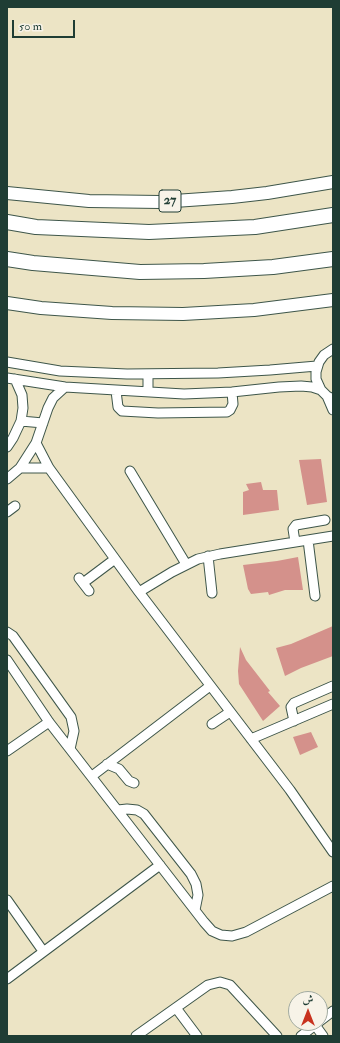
<!DOCTYPE html>
<html>
<head>
<meta charset="utf-8">
<style>
  body { margin:0 }
  #map { position:relative; width:340px; height:1043px; overflow:hidden; background:#ece4c5; font-family:"IM FELL Double Pica",Amiri,serif }
  canvas { display:block }
  .frame { position:absolute; inset:0; border:8px solid #1f3d34; pointer-events:none }
  .north { position:absolute; left:288px; top:991px; width:40px; height:40px; box-sizing:border-box; background:#f7f3e8; border:1px solid #a1aaa0; border-radius:50%; rotate:0deg; font-size:11px; font-weight:700; line-height:16px; text-align:center; color:#1f3d34 }
  .north::after { content:''; display:block; margin:auto; width:14px; height:18px; background:#c8321e; clip-path:polygon(50% 0,100% 100%,50% 72%,0 100%) }
  .scale { position:absolute; left:12px; top:20px; width:63px; height:18px; box-sizing:border-box; border:2px solid #1f3d34; border-top:0; padding-left:5px; font-size:12px; line-height:14px; white-space:nowrap; color:#1f3d34; -webkit-text-stroke:3px #f7f3e8; paint-order:stroke }
</style>
</head>
<body>
<div id="map">
<canvas width="340" height="1043"></canvas>
<div class="frame"></div>
<div class="north">ش</div>
<div class="scale">50 m</div>
</div>
<script>
const c = document.querySelector('canvas').getContext('2d');
c.lineJoin = 'round';
function fill(path, color) {
  c.fillStyle = color;
  c.fill(path, 'evenodd');
}
function toPath(rows) {
  const path = new Path2D();
  for (const r of rows) {
    path.moveTo(r[0], r[1]);
    for (let i = 2; i < r.length; i += 2) path.lineTo(r[i], r[i + 1]);
  }
  return path;
}
function stroke(path, color, width, dash) {
  c.strokeStyle = color;
  c.lineWidth = width;
  c.lineCap = dash ? 'butt' : 'round';
  c.setLineDash(dash || []);
  c.stroke(path);
}
function drawText(font, color, halo, rows, align = 'center') {
  c.font = font + ' "IM FELL Double Pica",serif';
  c.lineWidth = 3.5;
  c.setLineDash([]);
  c.textBaseline = 'middle';
  c.strokeStyle = halo;
  c.fillStyle = color;
  for (const [text, x, y, turn = 0] of rows) {
    c.save();
    c.translate(x, y);
    c.rotate((+turn || 0) * Math.PI / 180);
    c.textAlign = isNaN(turn) ? turn : align;
    if (halo) c.strokeText(text, 0, 0);
    c.fillText(text, 0, 0);
    c.restore();
  }
}
fill(toPath([
  [321,459,327,502,307,505,299,460],
  [261,482,263,490,277,490,279,510,243,515,243,492,249,490,246,484],
  [298,557,303,590,285,590,269,595,268,592,251,594,248,589,243,565,277,561],
  [333,626,333,656,301,668,285,676,276,648,291,644],
  [240,647,246,660,270,691,268,692,280,706,263,721,239,684,238,671],
  [311,732,318,747,300,755,293,737]
]), '#d4918b');
const minor = toPath([
  [333,349,324,355,319,362,316,372,316,379,321,390,327,396,333,399],
  [7,362,60,371,127,374,218,373,270,370,317,366],
  [148,374,148,392],
  [7,378,65,387,184,394,232,392,279,387,301,386,312,387,321,390],
  [116,391,118,407,122,411,158,413,227,412,230,410,233,404,232,392],
  [327,396,333,410],
  [21,421,43,423],
  [36,443,49,468,139,592,290,790,333,852],
  [7,447,13,438,21,421,23,408,22,395,15,379],
  [20,468,49,468],
  [130,471,186,564],
  [7,479,20,468,36,443,48,408,53,398,65,387],
  [7,512,15,506],
  [308,540,315,596],
  [295,542,293,529,296,525,325,520],
  [208,556,212,593],
  [79,578,89,591],
  [83,583,115,559],
  [139,592,172,572,198,559,220,554,333,536],
  [7,632,13,636,71,717,74,731,70,749],
  [7,660,49,722,204,922,212,931,221,935,232,936,246,932,333,886],
  [294,721,291,707,294,703,333,686],
  [212,724,230,712],
  [251,739,333,704],
  [7,751,49,722],
  [107,764,119,769,129,781,134,783],
  [92,776,210,686],
  [118,810,127,809,137,810,144,814,191,874,196,884,198,895,195,910],
  [7,900,43,951],
  [7,979,160,865],
  [176,1008,197,1036],
  [320,1021,333,1011],
  [315,1025,323,1036],
  [136,1036,208,985,220,982,230,985,277,1036],
  [301,1036,318,1023]
]);
const major = toPath([
  [7,193,89,201,160,202,232,197,267,193,333,182],
  [7,303,41,308,112,313,183,314,254,310,333,300]
]);
const highway = toPath([
  [7,222,36,227,149,232,255,227,333,215],
  [7,259,33,263,140,272,204,271,273,267,333,259]
]);
stroke(minor, '#3e564a', 11);
stroke(major, '#3e564a', 14);
stroke(highway, '#3e564a', 16);
stroke(minor, '#fff', 9);
stroke(major, '#fff', 12);
stroke(highway, '#fff', 14);
for (const [x, y, w] of [
  [170,201,22]
]) {
  const box = new Path2D();
  box.roundRect(x - w / 2, y - 11, w, 22, 3);
  c.fillStyle = '#f7f3e8';
  c.fill(box);
  stroke(box, '#1f3d34', 1);
}
drawText('bold 13px', '#1f3d34', null, [
  ["27",170,201]
]);
</script>
</body>
</html>
